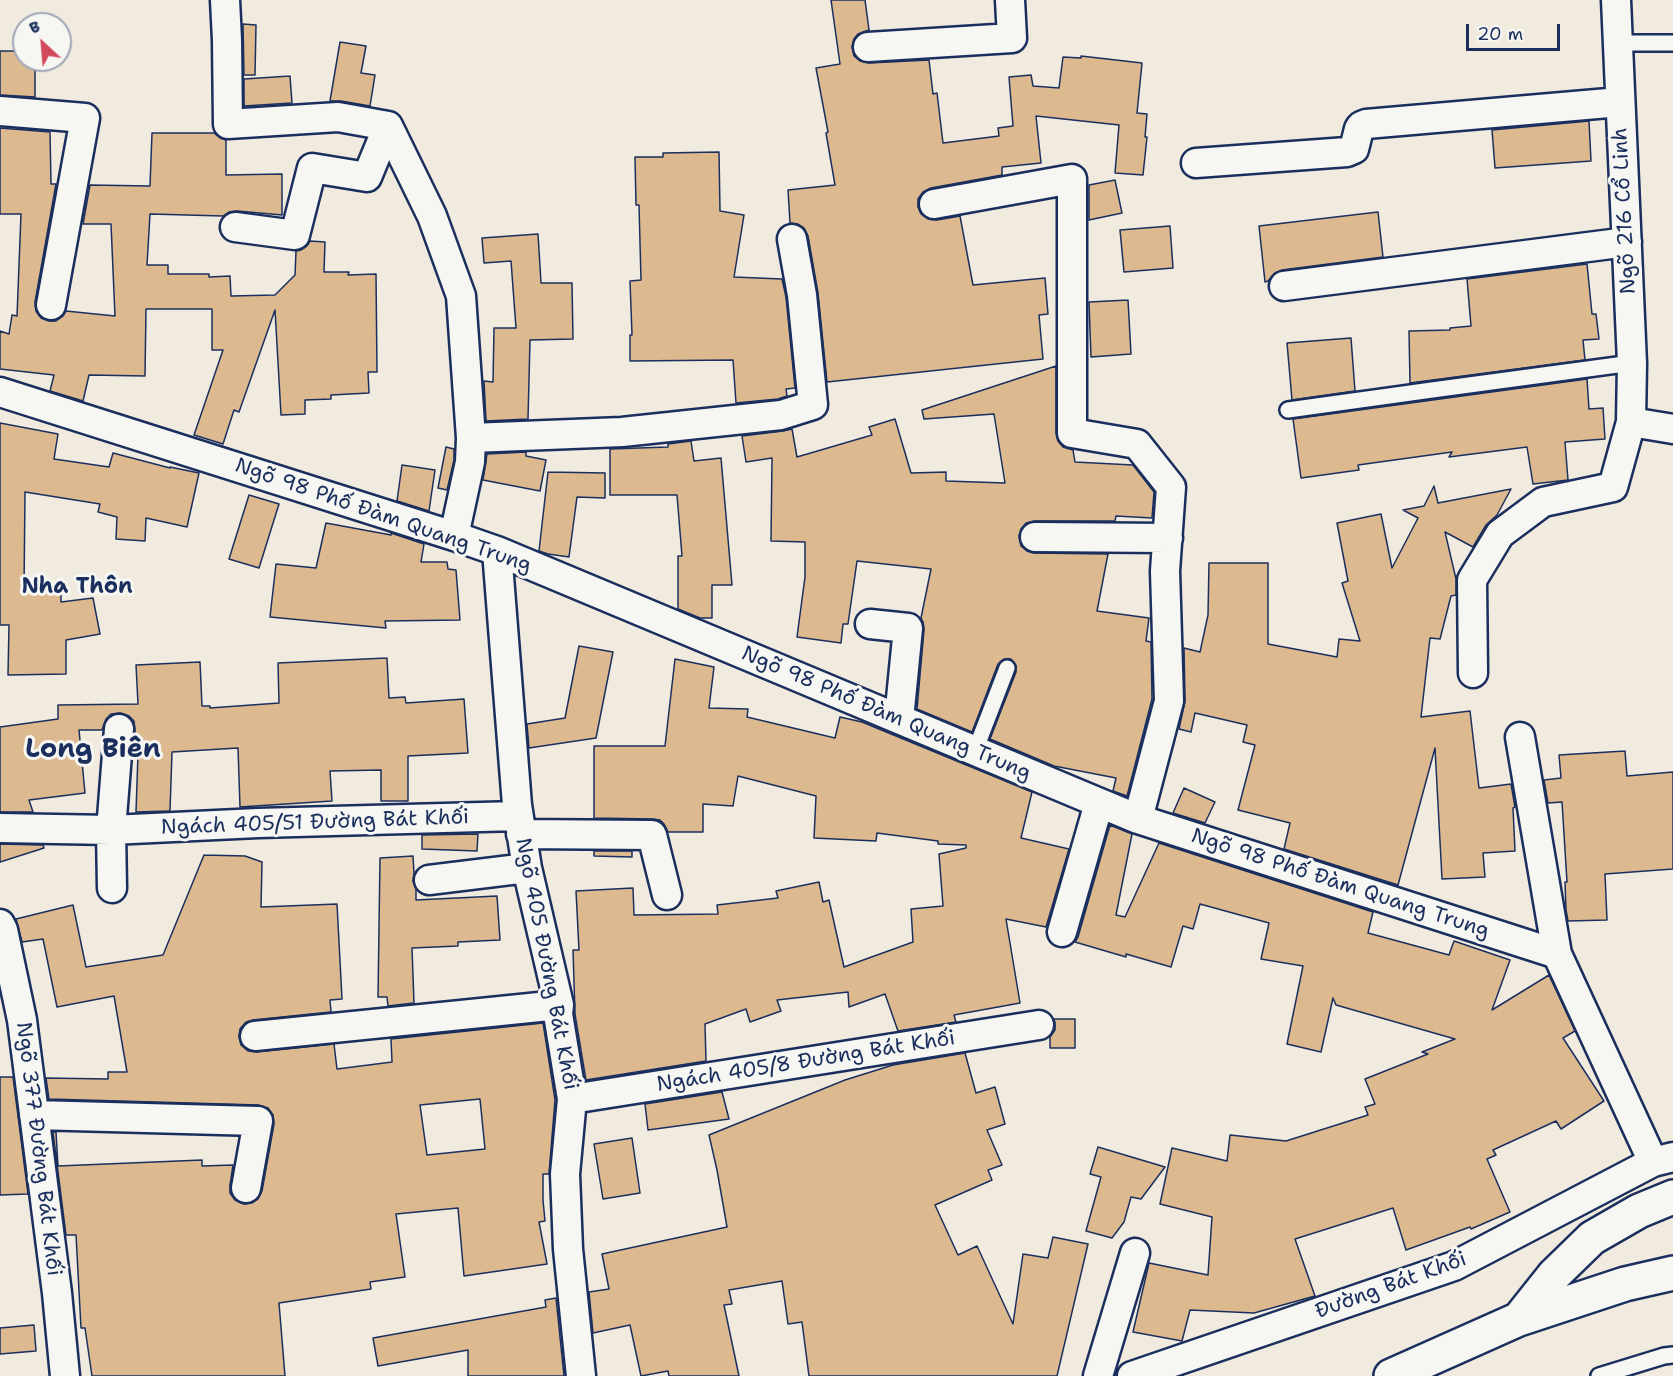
<!DOCTYPE html>
<html>
<head>
<meta charset="utf-8">
<style>
  body { margin:0 }
  #map { position:relative; width:1673px; height:1376px; overflow:hidden; background:#f1eade; font-family:"Shantell Sans",sans-serif }
  canvas { display:block }
  .north { position:absolute; left:12px; top:12px; width:60px; height:60px; box-sizing:border-box; background:#f6f6f2; border:2px solid #9ea6b7; border-radius:50%; rotate:334deg; font-size:16px; font-weight:700; line-height:24px; text-align:center; color:#1b2f5e }
  .north::after { content:''; display:block; margin:auto; width:21px; height:27px; background:#d1495b; clip-path:polygon(50% 0,100% 100%,50% 72%,0 100%) }
  .scale { position:absolute; left:1466px; top:24px; width:94px; height:27px; box-sizing:border-box; border:3px solid #1b2f5e; border-top:0; padding-left:8px; font-size:18px; line-height:21px; white-space:nowrap; color:#1b2f5e; -webkit-text-stroke:4px #f6f6f2; paint-order:stroke }
</style>
</head>
<body>
<div id="map">
<canvas width="1673" height="1376"></canvas>
<div class="north">B</div>
<div class="scale">20 m</div>
</div>
<script>
const c = document.querySelector('canvas').getContext('2d');
c.lineJoin = 'round';
function fill(path, color) {
  c.fillStyle = color;
  c.fill(path, 'evenodd');
}
function toPath(rows) {
  const path = new Path2D();
  for (const r of rows) {
    path.moveTo(r[0], r[1]);
    for (let i = 2; i < r.length; i += 2) path.lineTo(r[i], r[i + 1]);
  }
  return path;
}
function stroke(path, color, width, dash) {
  c.strokeStyle = color;
  c.lineWidth = width;
  c.lineCap = dash ? 'butt' : 'round';
  c.setLineDash(dash || []);
  c.stroke(path);
}
function drawText(font, color, halo, rows, align = 'center') {
  c.font = font + ' "Shantell Sans",sans-serif';
  c.lineWidth = 6;
  c.setLineDash([]);
  c.textBaseline = 'middle';
  c.strokeStyle = halo;
  c.fillStyle = color;
  for (const [text, x, y, turn = 0] of rows) {
    c.save();
    c.translate(x, y);
    c.rotate((+turn || 0) * Math.PI / 180);
    c.textAlign = isNaN(turn) ? turn : align;
    if (halo) c.strokeText(text, 0, 0);
    c.fillText(text, 0, 0);
    c.restore();
  }
}
const building = toPath([
  [831,0,865,0,869,30,858,34,854,39,852,47,854,56,860,61,869,63,929,60,933,94,937,93,943,143,999,136,998,128,1013,126,1009,77,1031,75,1033,86,1059,88,1063,57,1081,58,1081,56,1142,63,1137,113,1147,114,1145,137,1147,137,1143,175,1115,173,1119,125,1036,116,1041,163,1002,167,1002,175,931,188,923,192,918,199,918,207,921,214,928,219,937,220,960,216,973,285,1045,278,1048,314,1039,315,1043,359,827,382,818,293,808,236,804,228,798,224,790,223,788,190,835,185,826,133,828,132,816,68,840,64,831,0],
  [243,24,256,25,255,75,244,75,243,24],
  [340,42,366,46,361,73,375,75,370,106,341,101,330,101,340,42],
  [0,51,24,51,24,60,35,60,35,97,0,95,0,51],
  [290,76,292,103,244,106,244,79,290,76],
  [1589,121,1591,161,1495,168,1492,130,1589,121],
  [0,128,50,132,51,184,56,184,35,302,36,311,41,318,49,321,56,321,63,316,66,311,115,316,111,224,83,224,90,185,150,186,152,133,214,133,220,138,226,140,226,175,282,174,282,215,237,211,229,212,223,216,150,214,147,265,168,265,168,274,209,274,209,277,230,276,231,296,275,295,295,275,296,251,301,250,307,246,310,241,325,242,324,272,349,272,348,275,376,274,377,372,368,372,369,393,331,395,331,399,305,400,305,414,281,415,275,310,239,412,234,410,223,444,194,435,223,350,212,350,212,309,146,309,145,376,89,375,83,401,50,391,54,375,0,369,0,331,9,334,12,315,17,316,21,214,0,214,0,128],
  [719,152,720,211,744,215,734,277,782,279,786,297,795,388,786,389,787,396,778,399,736,403,733,360,630,361,630,335,632,335,630,281,641,280,639,205,636,205,635,157,663,157,663,153,719,152],
  [1115,180,1122,213,1089,220,1089,185,1115,180],
  [1378,212,1383,257,1282,270,1275,273,1268,281,1265,282,1259,226,1378,212],
  [1170,226,1173,268,1124,272,1120,230,1170,226],
  [538,234,541,283,572,283,573,339,530,340,528,419,486,421,484,381,493,382,494,328,516,328,511,261,484,263,482,238,538,234],
  [1587,264,1592,314,1596,314,1599,339,1583,340,1585,360,1410,383,1409,331,1450,330,1450,328,1471,326,1467,279,1587,264],
  [1128,300,1131,354,1091,357,1089,302,1128,300],
  [1351,338,1355,391,1292,400,1287,343,1351,338],
  [1056,366,1056,433,1058,441,1063,447,1073,450,1075,462,1133,465,1154,492,1152,518,1116,516,1115,521,1035,521,1026,523,1021,529,1019,536,1021,546,1027,551,1034,553,1108,554,1097,611,1149,618,1146,641,1151,642,1152,699,1127,796,1113,791,1116,778,1054,766,990,739,1016,672,1016,666,1011,659,1005,659,998,664,972,732,917,709,924,630,923,622,921,618,931,569,857,561,848,624,843,624,841,643,797,637,805,577,805,542,771,541,772,458,746,462,742,436,783,431,792,429,797,457,872,435,869,427,895,419,911,473,946,472,946,481,1005,483,994,414,924,419,922,410,1056,366],
  [1587,379,1589,409,1603,408,1605,439,1565,442,1568,480,1533,484,1527,447,1449,457,1452,452,1358,465,1359,470,1301,478,1293,419,1587,379],
  [0,423,58,434,54,459,109,467,113,453,170,468,170,467,199,473,187,527,146,518,145,541,116,539,117,517,98,512,100,504,25,492,24,590,61,590,61,602,93,598,100,634,66,640,66,674,8,675,9,625,0,625,0,423],
  [691,441,694,461,721,458,732,585,712,585,712,618,700,618,678,609,678,556,682,556,677,495,610,495,610,449,668,447,668,444,691,441],
  [446,447,454,449,454,460,447,490,438,488,446,447],
  [526,452,526,456,546,460,540,491,483,480,487,454,526,452],
  [402,465,435,470,429,511,397,501,402,465],
  [548,472,605,473,605,498,577,497,569,557,548,554,539,551,548,472],
  [1434,486,1438,503,1511,489,1497,515,1486,525,1473,547,1445,532,1456,579,1456,595,1451,596,1440,639,1430,638,1421,717,1470,711,1479,788,1511,784,1515,807,1513,808,1515,851,1483,853,1485,877,1442,879,1435,748,1398,885,1284,849,1290,823,1238,810,1255,745,1243,742,1247,725,1195,713,1191,732,1179,729,1185,701,1184,648,1200,652,1208,615,1209,563,1268,563,1268,644,1337,657,1339,639,1360,641,1342,583,1348,581,1337,523,1381,514,1392,568,1418,518,1403,510,1424,506,1434,486],
  [249,495,279,504,259,568,229,559,249,495],
  [326,523,391,535,391,533,424,544,421,562,447,562,448,569,456,570,460,620,385,621,386,628,270,617,276,564,316,568,326,523],
  [579,646,613,652,596,738,529,748,527,724,565,718,579,646],
  [387,658,389,698,405,697,406,703,464,699,468,753,408,756,408,801,381,801,381,770,330,771,332,801,240,807,238,748,172,752,170,811,136,812,138,754,134,754,135,730,134,721,129,716,120,713,111,714,106,719,102,730,79,730,85,793,29,800,33,812,0,812,0,727,58,719,58,705,138,704,136,665,200,662,202,706,210,706,210,708,279,703,278,663,387,658],
  [675,659,714,667,709,708,748,709,747,717,835,738,840,717,862,722,1032,792,1021,838,1069,849,1046,927,1006,919,1020,1003,954,1015,956,1022,898,1031,885,994,849,1007,848,992,777,1000,781,1011,750,1022,746,1009,705,1024,706,1061,586,1080,575,1014,573,950,579,950,576,891,633,888,634,915,718,914,717,905,778,898,776,891,819,882,823,902,829,900,844,967,913,942,911,909,943,906,939,854,966,848,966,845,938,844,938,841,877,833,876,841,814,838,816,796,738,776,733,806,703,804,703,832,668,832,664,824,660,820,653,819,594,818,594,746,665,746,675,659],
  [1625,751,1627,776,1673,772,1673,869,1605,874,1607,920,1568,921,1566,910,1565,882,1567,882,1562,802,1548,803,1544,780,1561,778,1559,755,1625,751],
  [1184,788,1215,802,1205,823,1173,813,1184,788],
  [1110,825,1132,834,1116,915,1125,917,1159,843,1373,912,1368,933,1449,955,1454,941,1510,960,1492,1010,1549,975,1575,1031,1563,1038,1604,1101,1561,1129,1556,1121,1493,1150,1496,1155,1487,1159,1510,1212,1471,1229,1470,1227,1406,1250,1393,1208,1295,1239,1315,1296,1254,1313,1190,1310,1182,1341,1133,1332,1149,1263,1208,1275,1212,1217,1160,1204,1172,1148,1227,1161,1230,1135,1286,1141,1368,1115,1365,1107,1375,1104,1365,1079,1428,1054,1422,1052,1455,1039,1336,1005,1333,998,1321,1052,1287,1044,1303,966,1261,959,1269,923,1200,904,1193,929,1183,926,1171,967,1126,954,1126,957,1075,942,1078,937,1110,825],
  [478,834,477,851,422,849,422,835,478,834],
  [0,844,43,845,44,848,0,862,0,844],
  [594,851,632,851,632,857,594,856,594,851],
  [204,855,245,856,262,862,261,907,337,904,342,999,330,1000,331,1012,253,1020,246,1022,240,1029,239,1037,241,1045,248,1051,257,1052,334,1044,337,1069,392,1062,391,1039,543,1023,555,1100,549,1174,543,1174,543,1200,545,1221,539,1222,547,1264,464,1276,458,1208,396,1214,405,1277,370,1282,371,1289,279,1303,285,1376,92,1376,85,1328,81,1328,76,1235,66,1235,53,1132,56,1132,58,1166,202,1160,202,1166,233,1165,230,1185,230,1193,235,1200,244,1204,252,1203,258,1199,262,1191,274,1124,273,1115,268,1108,258,1105,49,1099,46,1078,108,1079,108,1072,127,1072,114,996,57,1007,43,939,22,942,16,919,73,905,86,967,163,955,204,855],
  [480,1099,485,1149,427,1155,420,1105,480,1099],
  [413,856,414,873,413,881,416,889,416,900,497,896,500,940,458,942,458,946,412,948,414,1003,388,1006,387,997,378,997,380,858,413,856],
  [1054,1019,1075,1019,1075,1048,1050,1048,1050,1037,1055,1030,1055,1023,1054,1019],
  [965,1053,976,1093,995,1087,1005,1124,987,1130,1002,1165,988,1170,992,1180,935,1205,958,1255,977,1246,1013,1324,1023,1254,1048,1258,1053,1237,1088,1244,1057,1376,809,1376,802,1322,788,1324,782,1281,729,1290,732,1304,724,1305,739,1376,669,1376,668,1371,641,1376,630,1325,593,1333,589,1292,609,1289,602,1254,727,1227,717,1170,709,1135,845,1080,893,1065,965,1053],
  [0,1077,13,1077,28,1194,0,1195,0,1077],
  [722,1092,729,1119,648,1130,645,1104,722,1092],
  [632,1138,640,1193,603,1199,594,1144,632,1138],
  [1098,1147,1165,1167,1141,1199,1131,1197,1124,1222,1112,1238,1086,1231,1101,1177,1090,1174,1098,1147],
  [556,1298,564,1376,468,1376,468,1350,378,1366,373,1338,546,1307,545,1300,556,1298],
  [34,1325,36,1351,0,1354,0,1328,34,1325]
]);
fill(building, '#dcb98e');
stroke(building, '#1b2f5e', 1.5);
const lane = toPath([
  [1618,43,1673,43],
  [1288,410,1432,390,1632,363],
  [975,751,1007,668],
  [1599,1376,1664,1356,1673,1355]
]);
const street = toPath([
  [225,0,227,40,228,124,338,117,388,126,432,216,461,296,471,438,470,462,454,536],
  [868,47,1012,38,1010,0],
  [0,111,85,118,51,305],
  [1196,163,1347,152,1354,149,1359,129,1361,126,1366,124,1620,102],
  [934,204,1072,179,1072,433,1137,444,1171,487,1165,571,1169,701,1138,819],
  [235,227,295,235,312,168,367,177,388,126],
  [1284,286,1627,242],
  [0,392,454,536,497,551,1138,819,1557,954,1653,1162],
  [1631,422,1673,429],
  [471,438,622,432,781,415,813,405,802,295,792,239],
  [1035,537,1168,538],
  [497,551,517,805,527,868,559,1005,558,1014,572,1099,565,1174,568,1249,581,1376],
  [870,624,908,628,899,719],
  [1473,673,1472,580,1500,534,1543,502,1613,487,1631,422,1632,363,1616,0],
  [1520,737,1557,954],
  [0,828,111,830,258,823,518,816],
  [521,834,652,835,667,895],
  [429,880,527,868],
  [112,888,111,830,119,729],
  [0,924,3,930,22,1020,57,1293,65,1376],
  [1062,932,1099,803],
  [255,1036,559,1005],
  [572,1099,1039,1025],
  [34,1115,258,1121,246,1188],
  [1098,1376,1135,1253],
  [1132,1376,1454,1266,1653,1162,1673,1157]
]);
const primary = toPath([
  [1519,1319,1554,1275,1592,1238,1639,1211,1673,1197],
  [1391,1376,1519,1319,1625,1284,1673,1273]
]);
stroke(lane, '#1b2f5e', 20);
stroke(street, '#1b2f5e', 33);
stroke(primary, '#1b2f5e', 38);
stroke(lane, '#f6f6f2', 15);
stroke(street, '#f6f6f2', 28);
stroke(primary, '#f6f6f2', 33);
drawText('21px', '#1b2f5e', '#f6f6f2', [
  ["Ngõ 216 Cổ Linh",1625,211,-93],
  ["Ngõ 98 Phố Đàm Quang Trung",383,516,19],
  ["Ngõ 98 Phố Đàm Quang Trung",886,714,23],
  ["Ngách 405/51 Đường Bát Khối",315,823,-2],
  ["Ngõ 98 Phố Đàm Quang Trung",1340,884,18],
  ["Ngõ 405 Đường Bát Khối",546,964,79],
  ["Ngách 405/8 Đường Bát Khối",806,1062,-9],
  ["Ngõ 377 Đường Bát Khối",38,1149,83],
  ["Đường Bát Khối",1391,1286,-20]
]);
drawText('bold 22px', '#1b2f5e', '#f6f6f2', [
  ["Nha Thôn",77,587]
]);
drawText('bold 27px', '#1b2f5e', '#f6f6f2', [
  ["Long Biên",93,750]
]);
</script>
</body>
</html>
